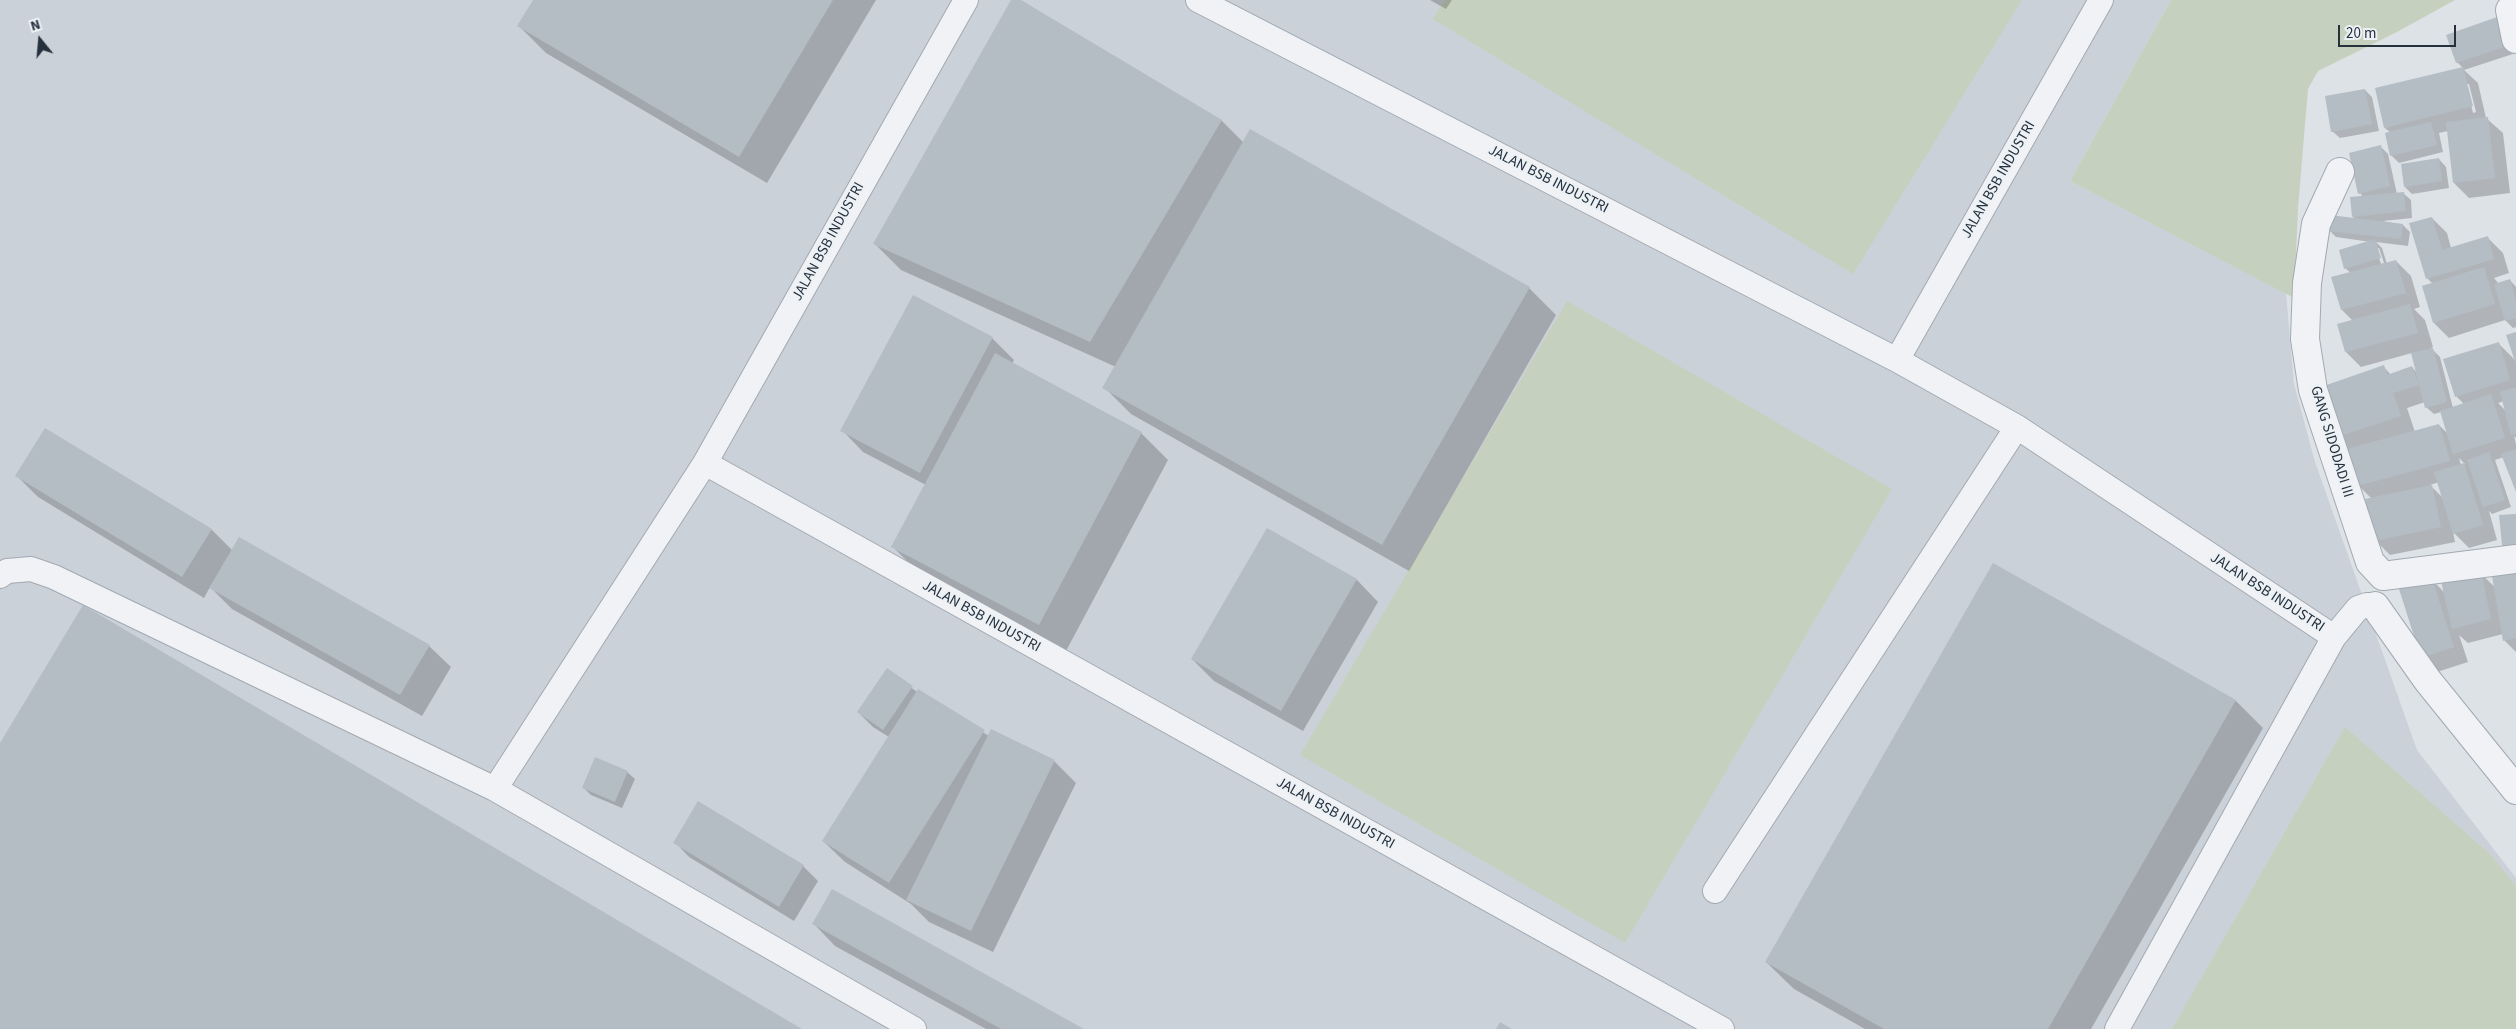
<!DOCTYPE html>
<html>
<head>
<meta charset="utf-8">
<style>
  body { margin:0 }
  #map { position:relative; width:2516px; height:1029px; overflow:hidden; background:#dde2e7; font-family:"Source Sans 3",sans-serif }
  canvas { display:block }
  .north { position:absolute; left:15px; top:15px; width:50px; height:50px; -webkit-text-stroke:4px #ecf1f5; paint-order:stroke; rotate:343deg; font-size:14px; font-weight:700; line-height:20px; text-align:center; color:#26313e }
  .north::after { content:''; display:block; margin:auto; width:18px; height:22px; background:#26313e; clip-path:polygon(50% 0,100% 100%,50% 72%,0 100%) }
  .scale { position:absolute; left:2338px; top:25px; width:118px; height:22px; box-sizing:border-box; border:2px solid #26313e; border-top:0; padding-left:6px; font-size:15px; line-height:18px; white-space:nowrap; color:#26313e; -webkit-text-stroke:4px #ecf1f5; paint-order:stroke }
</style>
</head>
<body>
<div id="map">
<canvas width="2516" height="1029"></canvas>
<div class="north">N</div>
<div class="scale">20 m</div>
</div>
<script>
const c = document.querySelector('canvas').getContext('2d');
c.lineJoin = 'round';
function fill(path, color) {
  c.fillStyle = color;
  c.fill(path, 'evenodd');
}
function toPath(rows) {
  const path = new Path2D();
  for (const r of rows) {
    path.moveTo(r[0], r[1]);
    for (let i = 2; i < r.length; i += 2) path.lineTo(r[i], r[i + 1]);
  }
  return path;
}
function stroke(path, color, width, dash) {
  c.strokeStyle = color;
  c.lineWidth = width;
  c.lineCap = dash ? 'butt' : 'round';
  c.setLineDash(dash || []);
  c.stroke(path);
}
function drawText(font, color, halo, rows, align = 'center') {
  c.font = font + ' "Source Sans 3",sans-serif';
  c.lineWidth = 4;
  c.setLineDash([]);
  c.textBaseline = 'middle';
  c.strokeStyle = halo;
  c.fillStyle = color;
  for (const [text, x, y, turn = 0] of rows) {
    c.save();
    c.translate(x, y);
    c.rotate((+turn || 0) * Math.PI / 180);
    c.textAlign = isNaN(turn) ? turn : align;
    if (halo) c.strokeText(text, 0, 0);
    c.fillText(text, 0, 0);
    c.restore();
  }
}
fill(toPath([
  [0,0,2171,0,2070,181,2286,293,2294,384,2315,462,2417,750,2516,878,2516,1029,0,1029]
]), '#cbd1d9');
fill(toPath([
  [1445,0,2022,0,1853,274,1433,19],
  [2171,0,2455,0,2397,32,2318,71,2308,89,2298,208,2294,298,2070,181],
  [1567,301,1892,489,1625,943,1300,755],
  [2345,727,2491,855,2516,886,2516,1029,2172,1029]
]), '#c5d1be');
fill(toPath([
  [535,0,876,0,767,183,546,53,519,26],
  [1013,0,1018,0,1222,121,1243,142,1529,288,1556,315,1409,571,1131,414,1104,387,1116,367,901,270,874,243],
  [1430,0,1452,0,1446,9],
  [2507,25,2516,53,2464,70,2478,83,2486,118,2503,133,2510,193,2469,198,2454,183,2448,131,2439,133,2443,152,2399,163,2391,155,2391,133,2385,128,2463,68,2457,62],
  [2466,84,2469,84,2476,112,2473,113],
  [2365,90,2372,97,2379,131,2340,138,2332,131],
  [2380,146,2388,154,2397,194,2403,193,2411,200,2412,218,2383,221,2403,225,2410,232,2408,246,2376,242,2382,248,2387,264,2396,261,2411,276,2420,307,2414,309,2425,320,2433,347,2431,348,2440,357,2453,408,2464,404,2456,396,2499,344,2516,361,2516,438,2514,436,2516,444,2516,489,2504,457,2495,460,2511,507,2492,514,2489,511,2497,540,2469,548,2453,532,2455,542,2390,555,2375,540,2372,499,2358,485,2333,438,2384,367,2391,375,2412,367,2417,373,2412,353,2361,367,2346,352,2338,325,2353,321,2342,310,2333,278,2351,273,2345,268,2371,242,2336,237,2329,230,2356,219,2353,217,2363,197,2360,193],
  [2376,248,2379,248,2384,263,2381,264],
  [2504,401,2506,411,2498,403],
  [2425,402,2426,407,2434,414,2441,412,2448,434,2439,425,2415,432,2407,408],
  [2459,458,2465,464,2461,465],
  [2439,482,2443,498,2430,485],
  [2439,159,2446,167,2449,188,2412,194,2405,187],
  [2432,218,2447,233,2451,248,2488,238,2503,253,2509,273,2494,278,2499,284,2510,280,2516,287,2516,327,2513,328,2505,320,2449,338,2434,323,2423,287,2433,284,2427,278],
  [914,296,992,338,1014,360,1012,364,1141,433,1168,460,1066,651,920,574,893,547,926,485,863,452,842,430],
  [17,476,212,530,232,550,429,646,451,667,422,716,232,609,210,587,204,598,38,497],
  [1268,529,1357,580,1378,602,1303,731,1214,681,1192,659],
  [1993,565,2236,701,2263,728,2091,1029,1865,1029,1794,989,1766,962],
  [2480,573,2496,588,2516,573,2516,652,2504,640,2503,634,2468,643,2459,635,2468,662,2437,672,2422,657,2432,580,2445,593],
  [887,669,917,692,989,736,1054,761,1076,783,993,952,929,922,911,904,845,862,823,841,889,737,873,727,858,712],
  [627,772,635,779,622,808,591,795,584,788],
  [699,803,803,866,818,881,794,921,689,857,675,842],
  [814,924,1082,1029,986,1029,835,946]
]), '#0003');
fill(toPath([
  [533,0,833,0,739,157,517,26],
  [1011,0,1021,0,1222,120,1090,342,873,244],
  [2500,16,2510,45,2456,63,2446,35],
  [2463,67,2473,106,2384,128,2375,88],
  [2365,89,2372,124,2331,132,2325,96],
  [2488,117,2495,178,2453,183,2446,122],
  [2431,122,2437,145,2390,156,2385,133],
  [1250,129,1530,287,1382,545,1102,388],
  [2381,145,2390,186,2358,194,2349,153],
  [2439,158,2442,181,2404,187,2401,164],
  [2404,192,2406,211,2352,217,2350,197],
  [2330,215,2403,224,2401,239,2328,231],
  [2432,217,2442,250,2488,236,2494,259,2426,279,2409,223],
  [2375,239,2381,258,2344,269,2339,250],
  [2396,260,2406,293,2341,310,2331,277],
  [2484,267,2495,304,2433,323,2422,286],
  [2510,279,2516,301,2516,318,2505,321,2494,284],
  [913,295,993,337,920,473,840,431],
  [2410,304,2418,333,2345,352,2337,324],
  [2516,332,2516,364,2506,335],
  [2499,342,2510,380,2455,397,2443,359],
  [2433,348,2447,402,2425,408,2411,353],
  [995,353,1142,432,1039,625,891,547],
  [2384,365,2387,375,2412,366,2419,385,2393,393,2401,416,2331,439,2315,389],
  [2516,387,2516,434,2511,435,2500,392],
  [2491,394,2505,438,2453,454,2440,411],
  [2439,424,2450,461,2357,486,2347,449],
  [45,428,212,529,182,577,15,476],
  [2516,449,2516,492,2501,454],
  [2489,452,2505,500,2483,507,2467,460],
  [2464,463,2483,525,2453,534,2434,472],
  [2432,485,2441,527,2374,541,2365,499],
  [2516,514,2516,554,2503,555,2499,515],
  [1267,528,1357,579,1281,711,1191,659],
  [239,537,430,645,400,695,209,588],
  [1993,563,2236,700,2048,1029,1884,1029,1765,962],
  [2481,571,2491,619,2452,629,2441,581],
  [2516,572,2516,638,2503,641,2492,576],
  [2432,579,2454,647,2421,658,2399,589],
  [83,605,802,1029,0,1029,0,743],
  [887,668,913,686,883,730,857,712],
  [918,689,985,730,889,883,822,841],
  [991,729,1055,760,971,931,906,900],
  [595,757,628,771,615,802,582,788],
  [698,801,804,865,779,907,673,843],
  [832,889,1084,1029,1001,1029,812,924],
  [1500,1022,1512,1029,1496,1029]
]), '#b4bcc4');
const lane = toPath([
  [1198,0,1897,360,2017,427,2334,637],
  [1897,360,2101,0],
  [705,463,1722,1029],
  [0,576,7,571,31,569,54,577,495,789,705,463,966,0],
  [495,789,914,1029],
  [1715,891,2017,427],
  [2117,1029,2334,637,2358,608,2367,605,2375,606]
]);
const street = toPath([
  [2510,10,2516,39],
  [2340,172,2316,224,2307,283,2305,339,2313,390,2370,562,2383,576,2516,559],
  [2375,606,2428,681,2516,790]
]);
stroke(lane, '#a2a9b1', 26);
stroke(street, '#a2a9b1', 30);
stroke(lane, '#f0f2f5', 24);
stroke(street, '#f0f2f5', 28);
drawText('15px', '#26313e', '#ecf1f5', [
  ["JALAN BSB INDUSTRI",1548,180,27],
  ["JALAN BSB INDUSTRI",1999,180,-60],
  ["JALAN BSB INDUSTRI",829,242,-61],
  ["GANG SIDODADI III",2331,442,73],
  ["JALAN BSB INDUSTRI",2267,593,33],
  ["JALAN BSB INDUSTRI",981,617,29],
  ["JALAN BSB INDUSTRI",1335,814,29]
]);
</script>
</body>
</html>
